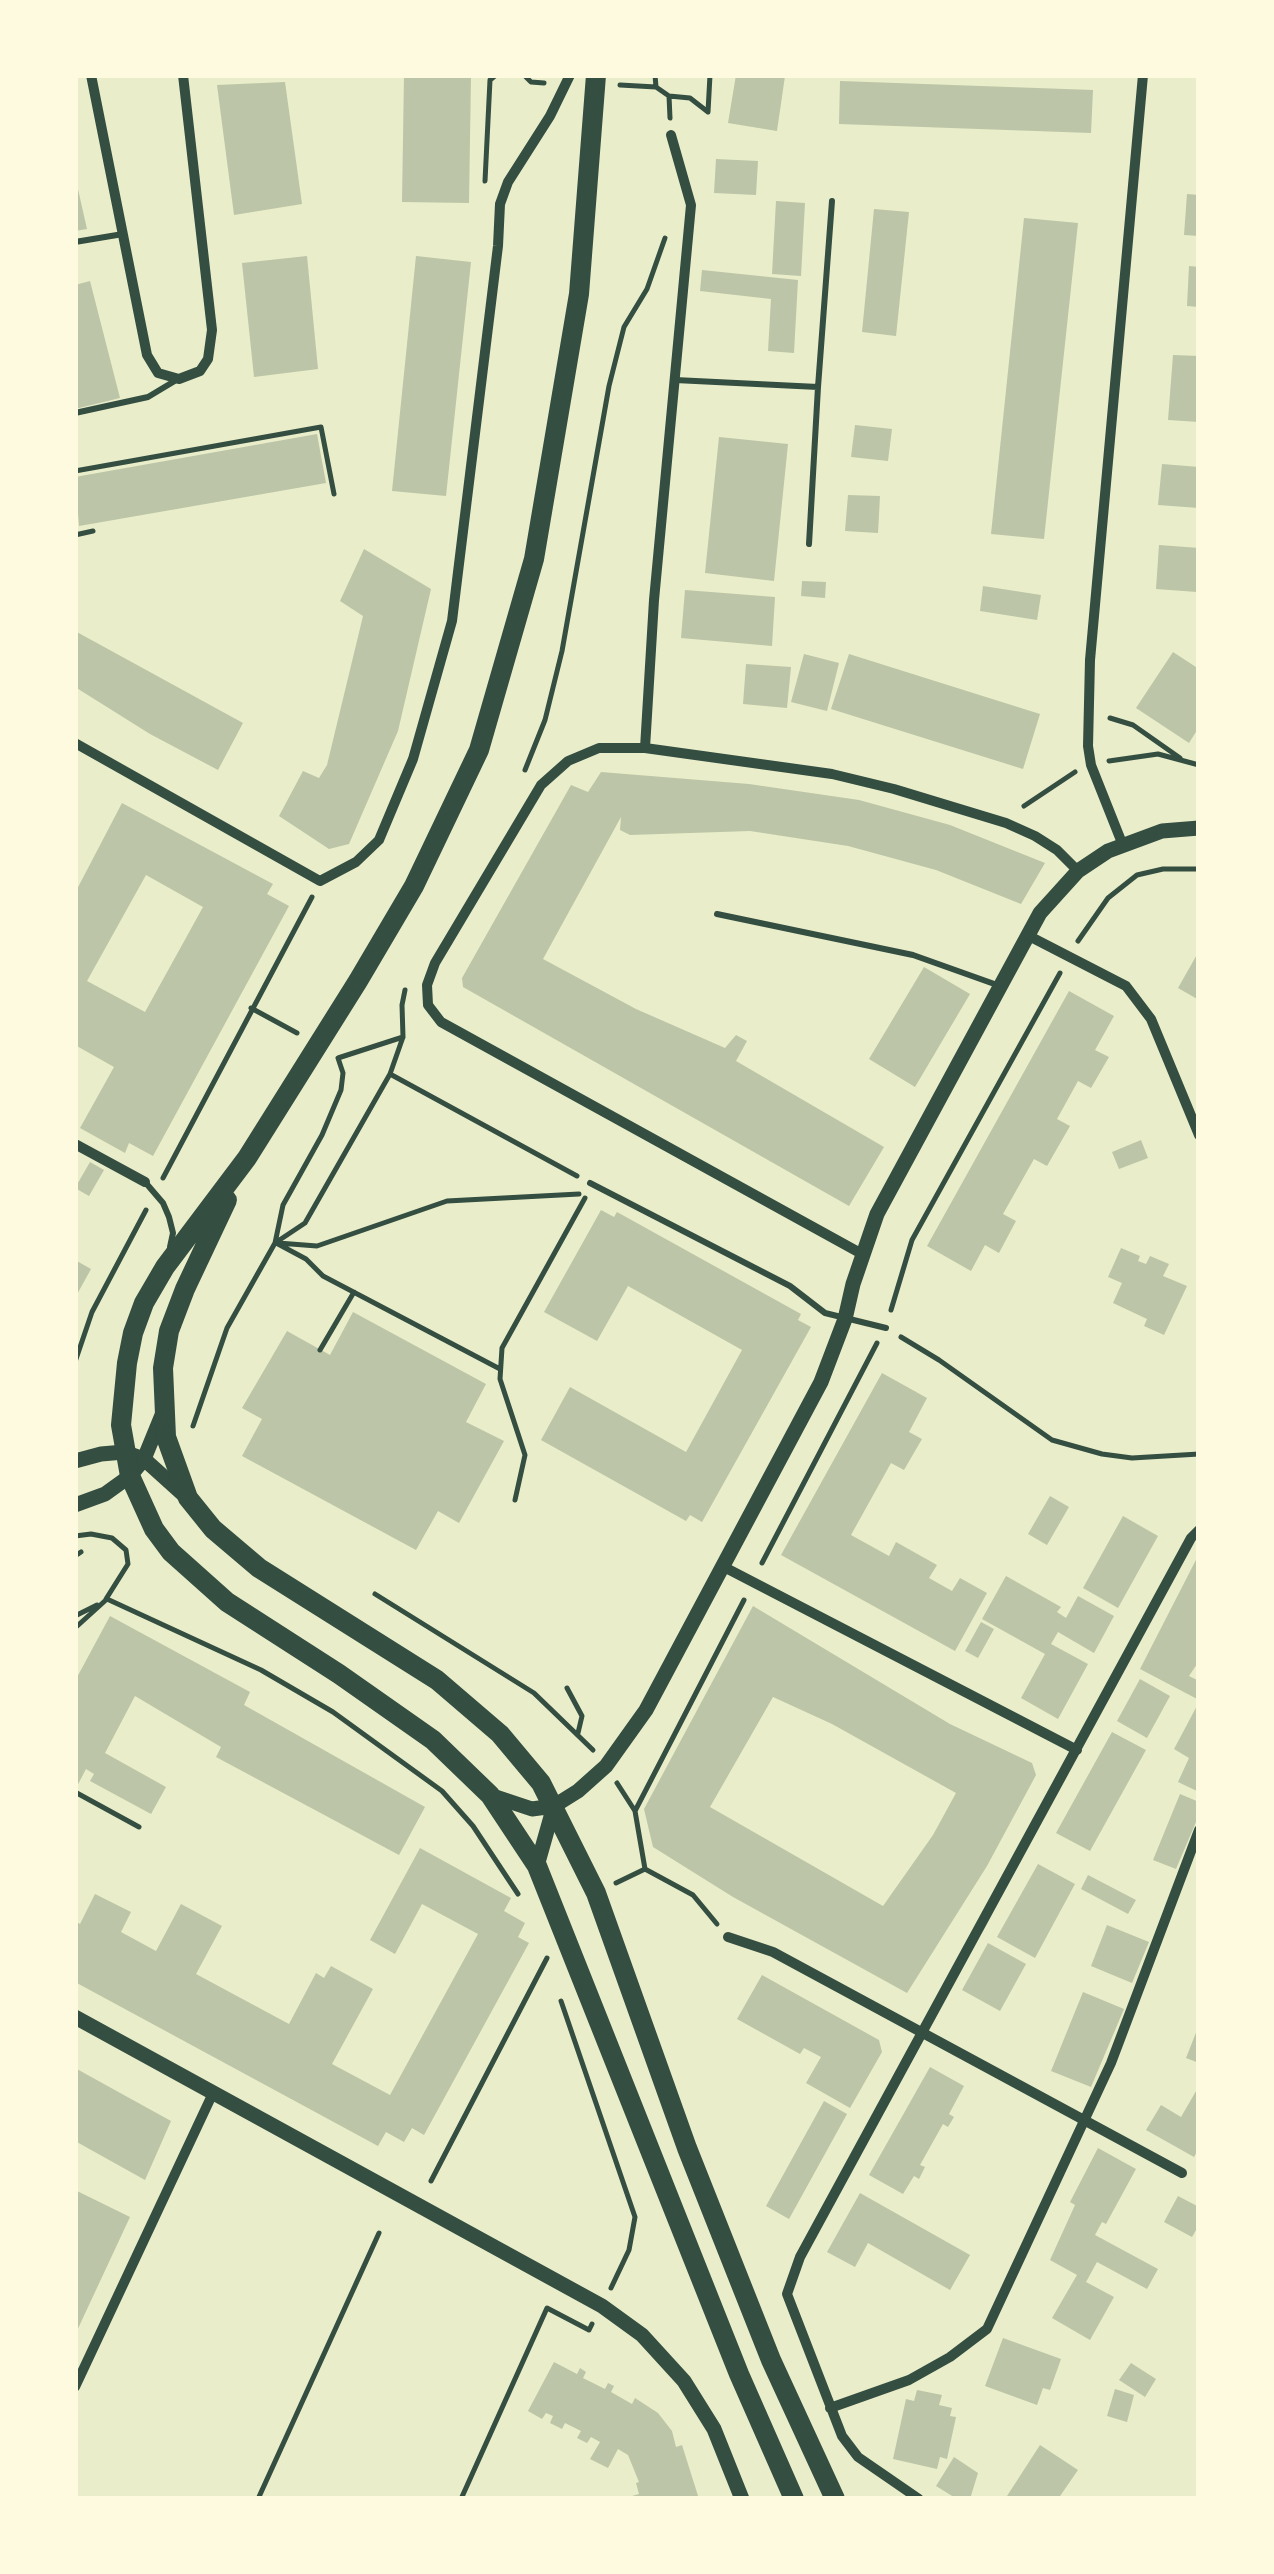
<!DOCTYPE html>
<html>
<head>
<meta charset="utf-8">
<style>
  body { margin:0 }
  #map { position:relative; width:1274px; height:2574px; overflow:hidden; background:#e9edc9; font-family:Mulish,sans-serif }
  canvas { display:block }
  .frame { position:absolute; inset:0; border:78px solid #fefae0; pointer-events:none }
</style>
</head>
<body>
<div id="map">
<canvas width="1274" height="2574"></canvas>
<div class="frame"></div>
</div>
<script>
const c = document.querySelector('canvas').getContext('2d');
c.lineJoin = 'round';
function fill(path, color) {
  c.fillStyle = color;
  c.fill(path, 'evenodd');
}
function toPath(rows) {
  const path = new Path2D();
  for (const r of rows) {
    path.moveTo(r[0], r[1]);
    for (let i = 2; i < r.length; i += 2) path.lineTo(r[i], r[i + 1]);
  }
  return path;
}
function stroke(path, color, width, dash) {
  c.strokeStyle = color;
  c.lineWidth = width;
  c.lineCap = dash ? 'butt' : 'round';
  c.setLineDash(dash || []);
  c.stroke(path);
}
fill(toPath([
  [404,75,471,75,469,203,402,202],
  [736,75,785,76,777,131,728,123],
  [840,81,1093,90,1091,133,839,124],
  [285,82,302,204,234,215,217,85],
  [716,159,758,161,756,195,714,193],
  [75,176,87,229,75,231],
  [1187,194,1199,195,1199,236,1184,235],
  [776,201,805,203,801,276,772,274],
  [874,209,909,212,896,336,862,332],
  [1024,218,1078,223,1044,539,991,534],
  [307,256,318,369,254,377,242,263],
  [416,256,471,262,446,496,392,491],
  [1189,266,1199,267,1199,307,1187,306],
  [702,270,798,280,794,353,768,351,771,299,700,291],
  [90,281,120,398,75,409,75,285],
  [1173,355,1199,356,1199,422,1168,420],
  [855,425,892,429,888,461,851,457],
  [317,434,326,483,79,526,75,477],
  [719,437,788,444,774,581,705,573],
  [1162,464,1199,467,1199,508,1158,505],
  [848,495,880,496,878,533,845,531],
  [1159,545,1199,548,1197,592,1156,589],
  [364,549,431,589,398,731,349,844,329,849,279,816,303,771,319,778,327,765,363,616,340,601],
  [802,581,826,582,825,598,801,596],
  [983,586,1041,595,1037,620,980,611],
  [685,590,775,597,772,646,681,638],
  [75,631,243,723,218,770,150,734,75,687],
  [1173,652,1199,669,1199,727,1189,743,1136,708],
  [804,654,839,663,827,711,791,702],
  [849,654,1040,714,1023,769,831,709],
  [746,664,791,667,787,708,743,704],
  [601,772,749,784,859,800,950,825,1045,863,1021,904,936,870,848,846,750,831,630,835,620,830,621,817,543,959,636,1009,725,1048,736,1035,747,1041,736,1061,884,1147,849,1206,463,987,462,978,571,785,588,792],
  [122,803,273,884,267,894,289,906,153,1156,129,1143,125,1153,80,1128,114,1067,75,1045,75,893],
  [146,875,203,907,145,1012,87,981],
  [1199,951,1199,1000,1178,988],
  [924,967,970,994,915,1087,869,1059],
  [1069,991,1114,1016,1095,1050,1109,1057,1091,1088,1078,1081,1057,1119,1070,1126,1047,1166,1034,1159,1003,1214,1016,1221,999,1253,985,1245,971,1271,927,1246],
  [1141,1140,1148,1158,1119,1169,1112,1152],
  [90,1162,104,1170,89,1196,75,1188],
  [601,1210,614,1217,617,1212,801,1314,798,1320,811,1327,702,1522,690,1515,686,1521,541,1440,570,1387,686,1452,742,1350,628,1286,597,1341,544,1312],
  [1121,1248,1140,1256,1138,1261,1146,1264,1150,1256,1169,1264,1163,1276,1187,1286,1164,1335,1144,1326,1147,1319,1113,1303,1122,1283,1108,1277],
  [75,1260,91,1269,75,1298],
  [353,1312,486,1384,466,1422,504,1441,459,1523,438,1511,416,1550,242,1456,262,1419,242,1408,287,1331,330,1355],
  [882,1373,927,1398,909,1432,922,1439,904,1470,891,1463,851,1535,889,1556,896,1542,937,1565,929,1578,952,1591,960,1578,987,1593,955,1651,781,1555],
  [1050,1496,1069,1507,1047,1545,1028,1534],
  [1123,1516,1158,1536,1118,1608,1083,1588],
  [1199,1554,1199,1661,1189,1676,1199,1681,1199,1700,1140,1669],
  [1006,1576,1061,1607,1057,1612,1066,1618,1078,1596,1114,1616,1094,1653,1058,1632,1051,1644,1088,1664,1058,1719,1021,1698,1045,1654,982,1619],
  [753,1606,950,1724,1032,1763,1036,1775,987,1866,907,1993,733,1897,653,1847,644,1809],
  [773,1697,832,1724,956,1793,933,1835,883,1906,710,1807],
  [110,1616,250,1692,244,1705,425,1807,399,1855,216,1757,221,1747,135,1696,105,1753,166,1787,151,1814,90,1781,94,1774,86,1769,75,1790,75,1681],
  [981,1622,994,1629,978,1658,965,1651],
  [1140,1679,1170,1696,1147,1738,1117,1721],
  [1199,1702,1199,1792,1178,1782,1189,1758,1174,1749],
  [1112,1732,1146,1750,1090,1851,1056,1833],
  [1180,1794,1199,1802,1199,1815,1176,1869,1153,1860],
  [420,1848,511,1898,504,1911,525,1923,518,1937,529,1943,424,2135,412,2128,404,2142,386,2132,378,2146,75,1982,75,1921,80,1924,95,1894,131,1912,121,1932,156,1951,181,1904,222,1926,196,1974,289,2024,316,1973,324,1978,331,1966,373,1989,332,2064,390,2095,478,1934,422,1904,395,1954,370,1940],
  [1038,1864,1075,1884,1035,1958,997,1937],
  [1088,1875,1136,1900,1128,1914,1081,1889],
  [1107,1925,1149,1942,1132,1983,1091,1966],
  [988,1943,1026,1964,1000,2011,962,1990],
  [762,1975,879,2040,882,2052,850,2108,806,2083,821,2057,804,2048,800,2054,737,2019],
  [1083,1992,1124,2009,1091,2087,1051,2071],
  [1199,2025,1199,2063,1186,2058],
  [930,2067,964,2086,949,2114,954,2117,948,2127,943,2124,920,2165,925,2167,919,2179,914,2176,903,2194,869,2175],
  [75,2068,171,2121,145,2180,75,2141],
  [1199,2086,1199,2148,1194,2157,1146,2130,1161,2105,1181,2117],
  [824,2101,847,2114,789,2219,766,2206],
  [1098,2148,1136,2169,1106,2224,1102,2222,1095,2235,1158,2269,1147,2289,1097,2262,1086,2282,1114,2297,1090,2340,1052,2318,1077,2275,1050,2260,1075,2205,1070,2202],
  [75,2190,130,2217,75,2335],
  [860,2193,970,2255,950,2290,868,2243,855,2267,827,2252],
  [1178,2196,1199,2207,1199,2225,1192,2237,1164,2222],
  [1003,2338,1061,2359,1050,2390,1043,2388,1037,2405,985,2386],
  [554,2362,577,2374,580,2368,586,2372,583,2378,605,2389,608,2383,614,2386,611,2392,632,2404,635,2398,658,2413,672,2431,676,2447,682,2445,699,2499,633,2499,632,2496,639,2494,636,2483,639,2482,628,2455,618,2449,608,2468,590,2459,600,2442,591,2437,587,2443,577,2438,581,2431,565,2423,562,2429,550,2423,553,2416,546,2413,542,2419,528,2411],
  [1131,2363,1156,2379,1145,2397,1119,2380],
  [1115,2389,1134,2395,1127,2422,1107,2416],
  [917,2390,942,2395,939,2405,952,2408,950,2416,956,2417,947,2459,940,2457,937,2469,893,2459,906,2399,914,2401],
  [1040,2445,1078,2470,1058,2499,1011,2499,1007,2496],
  [954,2457,978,2473,970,2499,957,2499,936,2486]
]), '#bcc5a7');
stroke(toPath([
  [524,75,531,82,544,83],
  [620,85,656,87,655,75],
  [656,87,669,96,690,98,708,112],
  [669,96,670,118],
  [708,112,710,75],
  [485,181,490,80,496,75],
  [75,471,321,427,334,494],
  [75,535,93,531],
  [1110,718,1133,725,1180,758],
  [1109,761,1158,754,1199,765],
  [525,770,545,720,562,651,609,386,624,327,647,289,665,238],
  [1024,806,1075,772],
  [1078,941,1108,898,1137,875,1163,869,1199,869],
  [251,1008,297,1033],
  [390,1074,577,1176],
  [163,1178,312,897],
  [275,1243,283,1205,322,1135,341,1090,343,1073,338,1058,403,1037],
  [278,1243,317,1246,447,1201,579,1194],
  [278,1244,306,1259,323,1276,500,1369],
  [891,1310,912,1240,1060,973],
  [901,1337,939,1360,1052,1440,1102,1454,1132,1458,1199,1454],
  [320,1350,354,1292],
  [75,1362,92,1312,146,1210],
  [193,1426,227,1328,275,1243,305,1223,390,1074,403,1037,402,1005,405,990],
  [515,1500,525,1455,500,1379,502,1348,585,1198],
  [75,1536,91,1534,112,1538,126,1550,128,1564,106,1599],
  [75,1556,81,1552],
  [762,1563,877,1343],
  [375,1594,534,1693,593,1750],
  [75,1616,97,1605],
  [75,1628,107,1599,261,1670,333,1712,442,1791,473,1826,518,1894],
  [567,1688,582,1716,578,1733],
  [617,1783,635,1811,645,1869],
  [75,1792,139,1827],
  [635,1811,744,1600],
  [645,1869,693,1895,717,1924],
  [616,1883,645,1869],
  [561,2001,635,2217,629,2250,611,2288],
  [431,2181,547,1958],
  [258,2499,379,2233],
  [461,2499,547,2308,589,2330,592,2324]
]), '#344e41', 5);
stroke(toPath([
  [75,242,123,234],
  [675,380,818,387,809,544],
  [818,387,832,201],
  [75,413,148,397,178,379],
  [717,914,913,955,1000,986],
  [145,1182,163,1203,169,1217,173,1233,170,1247],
  [590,1183,790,1286,825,1313,886,1328]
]), '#344e41', 6);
stroke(toPath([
  [91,75,147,355,158,373,179,379,200,371,208,359,212,330,183,75],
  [75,743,320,881,356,862,379,840,413,759,452,621,498,246,500,204,508,182,550,116,570,75],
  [645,748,654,600,691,205,671,135],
  [1122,843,1091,765,1088,746,1090,660,1143,75],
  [1029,936,1126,986,1151,1019,1199,1135],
  [75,1144,145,1182],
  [862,1254,441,1022,428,1005,427,985,435,963,541,785,568,761,599,748,645,748,832,774,894,789,1006,823,1035,836,1057,850,1078,871],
  [724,1567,1077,1750],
  [728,1937,773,1952,1182,2173],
  [75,2387,213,2093],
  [830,2408,909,2380,950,2357,987,2329,1111,2063,1199,1830],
  [919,2499,858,2457,842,2436,787,2294,800,2257,1191,1538,1199,1530]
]), '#344e41', 10);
stroke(toPath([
  [75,1461,101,1454,124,1452,144,1459,185,1496],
  [75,1505,105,1494,130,1476,144,1459,162,1415],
  [490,1795,532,1809,554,1806,578,1791,606,1766,646,1710,821,1382,845,1319,853,1284,877,1214,1040,913,1078,871,1108,851,1162,831,1199,828],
  [537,1866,554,1806],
  [75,2017,602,2306,642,2335,684,2381,714,2429,742,2499]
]), '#344e41', 15);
stroke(toPath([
  [596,75,579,294,534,559,479,750,414,886,358,981,247,1158,165,1267,144,1303,133,1333,127,1363,121,1425,130,1476,154,1529,171,1552,227,1602,339,1674,433,1740,490,1795,537,1866,739,2374,794,2499],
  [227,1200,185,1289,169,1331,163,1368,166,1437,188,1498,213,1529,259,1568,437,1680,500,1734,541,1783,596,1893,687,2148,771,2360,835,2499]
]), '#344e41', 20);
</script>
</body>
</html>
